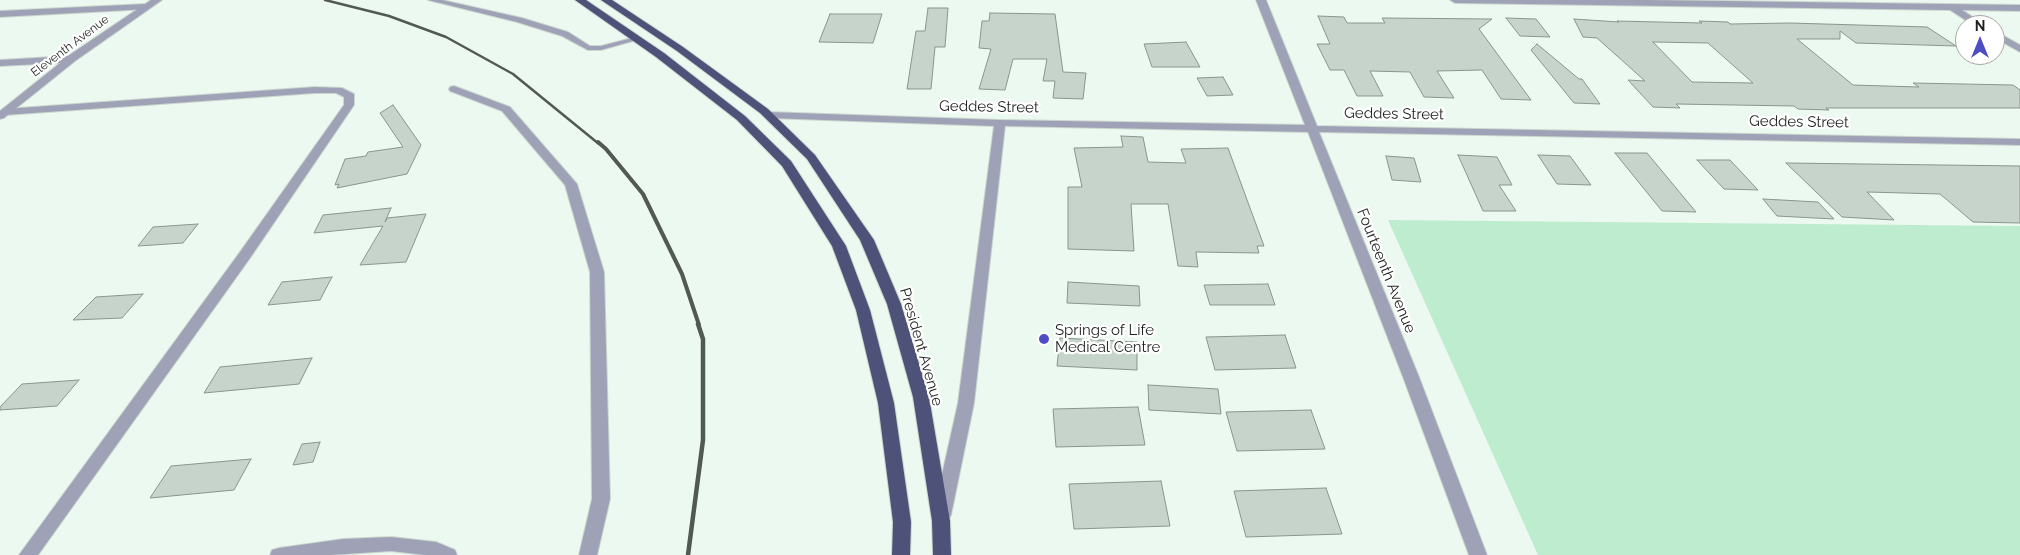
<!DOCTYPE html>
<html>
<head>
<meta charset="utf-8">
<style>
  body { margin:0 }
  #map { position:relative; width:2020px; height:555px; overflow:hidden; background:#ecf9f0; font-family:Raleway,sans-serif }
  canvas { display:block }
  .north { position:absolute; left:1955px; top:15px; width:50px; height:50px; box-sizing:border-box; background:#fff; border:1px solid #a5a6a5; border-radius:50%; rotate:0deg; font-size:14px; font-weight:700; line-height:20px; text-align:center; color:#1d211e }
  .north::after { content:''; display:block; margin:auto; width:18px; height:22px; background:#4f4dc4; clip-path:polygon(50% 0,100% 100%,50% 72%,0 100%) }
</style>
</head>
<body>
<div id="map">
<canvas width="2020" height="555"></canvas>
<div class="north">N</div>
</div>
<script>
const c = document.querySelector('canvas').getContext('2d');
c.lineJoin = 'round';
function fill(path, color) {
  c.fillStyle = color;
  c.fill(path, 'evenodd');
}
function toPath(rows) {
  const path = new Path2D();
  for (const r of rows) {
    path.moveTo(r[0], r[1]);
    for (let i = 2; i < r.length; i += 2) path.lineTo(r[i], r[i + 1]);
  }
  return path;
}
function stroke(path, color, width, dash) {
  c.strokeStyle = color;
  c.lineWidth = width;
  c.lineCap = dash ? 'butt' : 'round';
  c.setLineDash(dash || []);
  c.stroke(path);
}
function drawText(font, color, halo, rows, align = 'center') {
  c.font = font + ' Raleway,sans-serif';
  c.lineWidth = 4.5;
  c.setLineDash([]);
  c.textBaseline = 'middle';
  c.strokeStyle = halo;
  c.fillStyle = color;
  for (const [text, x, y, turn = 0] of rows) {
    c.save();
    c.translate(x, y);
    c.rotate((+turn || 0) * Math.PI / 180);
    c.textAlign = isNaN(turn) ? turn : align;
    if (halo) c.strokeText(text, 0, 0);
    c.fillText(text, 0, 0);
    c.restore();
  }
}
fill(toPath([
  [1388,220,2020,226,2020,555,1538,555]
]), '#beeccf');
const building = toPath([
  [928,8,948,8,945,47,935,47,931,89,907,89,916,31,925,31,928,8],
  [990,13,1055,14,1063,72,1086,73,1083,99,1053,98,1055,81,1043,81,1047,59,1013,59,1005,90,979,89,991,49,979,48,982,21,989,21,990,13],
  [830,14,882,14,873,43,819,42,830,14],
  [1318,16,1344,17,1347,23,1385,23,1382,18,1492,19,1479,29,1531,100,1501,99,1482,70,1437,71,1454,98,1424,97,1410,72,1370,71,1383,96,1357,96,1344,70,1330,70,1317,44,1330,44,1318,16],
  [1506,18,1536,19,1550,37,1520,36,1506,18],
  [1574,19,1619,22,1617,21,1702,23,1699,21,1728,22,1730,24,1790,23,1927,27,1956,46,1856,43,1840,31,1840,39,1797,39,1853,85,1919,87,1913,83,2013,85,2020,90,2020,108,1826,108,1829,110,1798,109,1794,106,1676,104,1680,108,1653,107,1628,80,1645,81,1597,38,1583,37,1574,19],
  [1653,42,1708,43,1753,83,1692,82,1653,42],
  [1186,42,1200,67,1152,67,1144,44,1186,42],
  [1537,44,1579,79,1582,79,1600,104,1574,103,1531,50,1537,44],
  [1223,77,1233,95,1207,96,1197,78,1223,77],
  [393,105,421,145,407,174,337,188,339,184,335,185,345,159,366,156,368,152,403,147,380,113,393,105],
  [1121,136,1143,137,1148,162,1186,163,1181,149,1228,148,1264,246,1257,246,1259,253,1196,252,1198,267,1178,266,1168,204,1131,204,1134,251,1068,249,1068,187,1082,187,1074,148,1123,147,1121,136],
  [1615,153,1647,153,1696,212,1662,211,1615,153],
  [1458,155,1497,157,1512,185,1499,185,1516,211,1483,211,1458,155],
  [1538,155,1570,156,1591,185,1557,184,1538,155],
  [1386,156,1414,158,1421,182,1392,180,1386,156],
  [1697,160,1730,160,1758,190,1724,189,1697,160],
  [1786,163,2020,166,2020,223,1973,222,1940,194,1867,192,1894,220,1842,217,1786,163],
  [1763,199,1818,202,1834,219,1777,216,1763,199],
  [391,208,385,222,387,218,426,214,406,262,360,265,383,226,314,233,323,215,391,208],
  [198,224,183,243,138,246,153,227,198,224],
  [332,277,320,300,268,305,282,282,332,277],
  [1068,282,1139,286,1140,306,1067,303,1068,282],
  [1268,284,1275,305,1210,305,1204,285,1268,284],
  [143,294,122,318,73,320,96,297,143,294],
  [1285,335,1296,368,1215,370,1206,337,1285,335],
  [1060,338,1137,342,1137,370,1057,366,1060,338],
  [312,358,299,384,204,393,220,367,312,358],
  [79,380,57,406,0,410,0,407,22,384,79,380],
  [1148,385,1218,389,1221,414,1149,410,1148,385],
  [1138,407,1145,445,1056,447,1053,409,1138,407],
  [1311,410,1325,449,1237,451,1226,412,1311,410],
  [320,442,313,462,293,465,302,444,320,442],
  [251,459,234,490,150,498,171,466,251,459],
  [1161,481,1170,526,1074,529,1069,484,1161,481],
  [1326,488,1342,534,1246,537,1234,491,1326,488]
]);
fill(building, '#c7d4cb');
stroke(building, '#89958d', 1);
const service = toPath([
  [428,0,442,0,522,18,568,32,590,46,601,46,636,37,640,39,601,50,588,50,562,36,517,22,428,0]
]);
const minor = toPath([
  [1256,0,1266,0,1317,126,2020,139,2020,145,1319,132,1419,377,1487,555,1469,555,1403,377,1308,132,1005,126,974,403,951,515,948,520,942,522,936,520,933,515,958,403,994,126,768,118,763,115,768,112,1000,120,1305,125,1256,0],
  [1450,0,1648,0,2020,5,2020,11,1962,10,1985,25,1973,25,1950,10,1455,3,1450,0],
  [145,4,150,7,148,9,0,17,0,11,145,4],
  [1995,31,2020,45,2020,52,1995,38,1995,31],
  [454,86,510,107,577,184,604,272,610,499,597,555,579,555,592,499,590,272,565,185,502,111,450,91,449,89,450,87,454,86],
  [315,87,342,88,354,94,354,105,250,258,38,555,19,555,240,252,344,105,344,97,336,93,315,93,5,115,1,114,0,111,5,109,315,87],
  [391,537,436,542,455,550,457,555,425,555,391,551,330,555,270,555,272,550,279,548,343,539,391,537]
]);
const tertiary = toPath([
  [151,0,162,0,75,61,4,118,0,119,0,111,60,63,0,66,0,60,68,56,151,0]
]);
const trunk = toPath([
  [575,0,586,0,664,53,745,116,791,161,846,246,870,310,894,403,911,522,910,555,892,555,893,522,878,403,856,310,832,246,782,166,737,120,656,57,575,0],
  [601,0,612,0,683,47,768,109,815,155,874,240,901,304,929,397,950,521,951,555,933,555,932,521,913,397,887,304,860,240,807,159,760,113,677,51,601,0]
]);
stroke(service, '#cbd6ce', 2);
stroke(minor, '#cbd6ce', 2);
stroke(tertiary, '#cbd6ce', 2);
stroke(trunk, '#cbd6ce', 2);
fill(service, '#9fa2b7');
fill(minor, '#9fa2b7');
fill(tertiary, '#9fa2b7');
fill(trunk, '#4e5278');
stroke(toPath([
  [325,0,389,16,446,37,513,74,599,144]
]), '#525854', 2.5);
stroke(toPath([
  [598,142,606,149,643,194,682,274,699,325]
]), '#525854', 4);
stroke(toPath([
  [688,555,703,440,703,339,698,324]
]), '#525854', 4.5);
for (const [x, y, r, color] of [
  [1044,339,6,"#4f4dc4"]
]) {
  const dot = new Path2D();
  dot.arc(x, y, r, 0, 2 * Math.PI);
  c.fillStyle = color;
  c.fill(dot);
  stroke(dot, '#fff', 2);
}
drawText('12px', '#1d211e', '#fff', [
  ["Eleventh Avenue",70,46,-37]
]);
drawText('15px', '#1d211e', '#fff', [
  ["Geddes Street",989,107,1],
  ["Geddes Street",1394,114,1],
  ["Geddes Street",1799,122,1],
  ["Fourteenth Avenue",1386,271,68],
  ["President Avenue",921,347,74]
]);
drawText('15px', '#1d211e', '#fff', [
  ["Springs of Life",1055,330],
  ["Medical Centre",1055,347]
], 'left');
</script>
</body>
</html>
